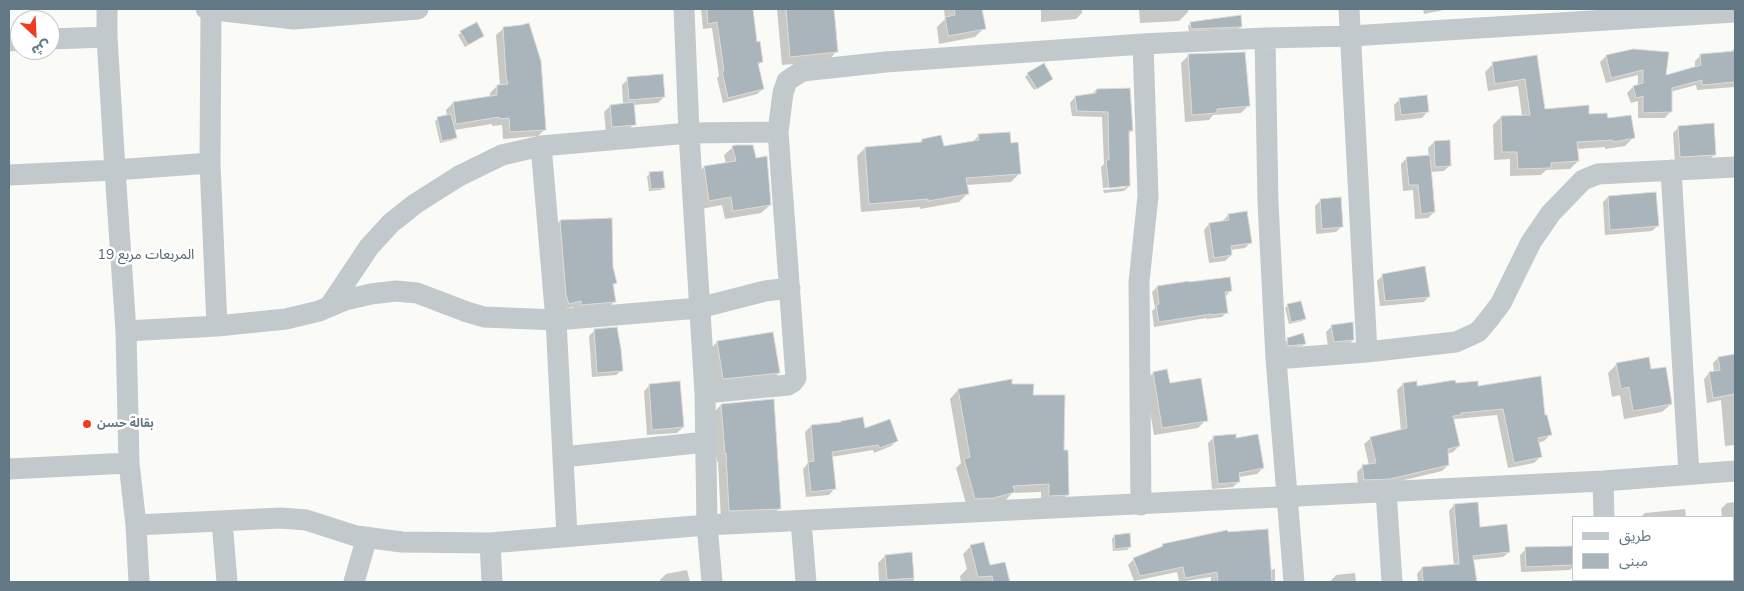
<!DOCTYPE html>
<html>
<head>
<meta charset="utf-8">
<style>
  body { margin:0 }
  #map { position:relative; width:1744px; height:591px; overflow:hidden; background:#fafaf7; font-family:"Nunito Sans","Noto Sans Arabic",sans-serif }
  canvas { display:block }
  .frame { position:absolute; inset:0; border:10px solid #627985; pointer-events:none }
  .legend { position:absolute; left:1572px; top:516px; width:162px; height:65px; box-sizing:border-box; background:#fff; border:1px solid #c0c9ce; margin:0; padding:6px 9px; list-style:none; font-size:15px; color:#627985 }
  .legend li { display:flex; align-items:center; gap:10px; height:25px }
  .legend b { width:25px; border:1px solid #c0c9ce }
  .north { position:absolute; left:10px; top:10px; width:50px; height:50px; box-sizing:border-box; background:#fff; border:1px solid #c0c9ce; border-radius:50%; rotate:155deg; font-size:14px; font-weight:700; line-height:20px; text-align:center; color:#627985 }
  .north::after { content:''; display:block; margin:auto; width:18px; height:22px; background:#f13b20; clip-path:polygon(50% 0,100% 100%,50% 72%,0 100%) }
</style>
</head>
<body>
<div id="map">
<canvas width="1744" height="591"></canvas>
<div class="frame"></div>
<ul class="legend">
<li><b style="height:6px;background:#c2c9cc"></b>طريق</li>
<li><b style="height:14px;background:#a9b5ba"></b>مبنى</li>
</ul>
<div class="north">ش</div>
</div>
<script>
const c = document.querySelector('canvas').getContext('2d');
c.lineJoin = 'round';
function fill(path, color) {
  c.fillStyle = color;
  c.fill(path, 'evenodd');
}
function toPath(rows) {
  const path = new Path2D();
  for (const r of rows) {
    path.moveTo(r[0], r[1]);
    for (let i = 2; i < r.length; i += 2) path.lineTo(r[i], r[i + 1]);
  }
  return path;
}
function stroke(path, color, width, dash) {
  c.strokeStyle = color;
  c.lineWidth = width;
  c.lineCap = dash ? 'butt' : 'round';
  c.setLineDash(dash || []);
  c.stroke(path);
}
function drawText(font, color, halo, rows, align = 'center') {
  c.font = font + ' "Nunito Sans","Noto Sans Arabic",sans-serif';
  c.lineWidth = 5;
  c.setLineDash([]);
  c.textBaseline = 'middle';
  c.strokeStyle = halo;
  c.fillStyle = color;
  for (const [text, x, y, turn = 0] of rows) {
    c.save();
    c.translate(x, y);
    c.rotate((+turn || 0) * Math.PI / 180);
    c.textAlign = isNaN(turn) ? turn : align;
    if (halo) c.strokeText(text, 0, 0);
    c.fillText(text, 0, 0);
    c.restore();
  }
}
fill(toPath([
  [701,9,752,9,755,43,762,62,757,66,763,89,757,94,723,103,717,78,719,76,712,28,703,29],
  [777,9,833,9,836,52,828,61,782,65],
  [944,9,981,9,984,28,975,37,939,44,937,27,945,19],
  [1041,9,1082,9,1082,13,1076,19,1041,22],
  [1139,9,1188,9,1188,12,1179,21,1140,23],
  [1423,9,1449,9,1424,14],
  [476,23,480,38,465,47,458,35],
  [1191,23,1241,26,1239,29,1189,31,1188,26],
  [504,28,545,129,538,136,503,139,502,125,492,126,492,124,454,130,455,137,453,140,440,143,435,121,438,119,447,117,446,110,453,103,490,97,490,93,497,86,500,86,496,35],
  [1735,48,1735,87,1697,90,1696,85,1670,92,1670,112,1665,118,1638,118,1638,101,1631,103,1627,93,1633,87,1638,86,1638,75,1606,83,1600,62,1606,56,1633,50,1665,77,1695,68,1695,61,1701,55,1730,53],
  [1188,56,1249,105,1241,113,1213,115,1209,120,1185,122,1181,63],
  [1536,56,1544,110,1588,115,1606,120,1633,138,1625,146,1605,149,1605,147,1577,149,1578,161,1570,169,1546,170,1541,175,1510,176,1510,159,1494,160,1493,125,1501,117,1522,116,1518,86,1488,91,1485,72,1493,64],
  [1028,74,1049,81,1034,90,1025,77],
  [628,79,664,97,658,103,633,105,634,124,628,130,606,132,604,112,610,106,623,104,622,85],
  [1096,90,1132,130,1128,135,1129,186,1124,191,1104,193,1103,190,1125,188,1125,186,1103,188,1101,167,1104,164,1102,117,1072,116,1070,103,1075,97,1091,95],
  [1400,99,1427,112,1422,118,1395,121,1394,105],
  [1679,127,1714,155,1708,161,1675,163,1673,133],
  [979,135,1010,144,1019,174,1011,182,966,185,967,194,959,202,920,209,920,207,861,212,857,156,865,148,918,144,922,140,943,148,972,143],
  [1434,142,1450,165,1444,171,1431,172,1434,212,1428,218,1415,219,1413,190,1403,191,1401,164,1407,158,1429,157,1428,148],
  [733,147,770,205,761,213,725,219,722,205,701,209,696,176,704,167,726,164,724,155],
  [650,174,664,187,661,190,649,191,647,176],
  [1608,197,1658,225,1652,231,1605,235,1603,202],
  [1321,200,1342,226,1336,232,1316,234,1315,206],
  [1228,215,1251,242,1245,248,1230,250,1231,255,1225,261,1209,263,1204,230,1209,224,1223,221],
  [560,221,612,267,616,283,612,287,614,302,607,309,574,312,573,307,561,310,553,228],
  [1383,275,1429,296,1424,302,1380,306,1377,281],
  [1157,287,1230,291,1226,296,1227,312,1222,317,1207,319,1206,318,1154,327,1152,311,1155,308,1152,292],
  [1288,305,1304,318,1302,321,1289,324,1285,308],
  [1332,326,1353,340,1347,346,1328,347,1326,332],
  [594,331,622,370,616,375,592,377,589,336],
  [1288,339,1305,344,1302,346,1286,348,1285,342],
  [717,342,779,373,770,382,714,387,708,351],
  [1735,355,1735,445,1725,446,1721,400,1707,403,1704,379,1709,373,1714,372,1713,363,1718,358],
  [1617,364,1671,404,1662,412,1624,419,1620,395,1612,397,1608,373],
  [1153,373,1206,420,1198,428,1154,435,1145,381],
  [1403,384,1416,387,1455,384,1477,388,1544,417,1550,435,1544,441,1538,443,1541,456,1534,463,1508,468,1497,415,1455,419,1453,421,1459,446,1453,452,1447,454,1448,465,1442,471,1383,485,1358,486,1357,472,1363,466,1369,465,1364,444,1371,438,1401,431,1397,390],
  [650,385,683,427,677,433,647,435,644,391],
  [1011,385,1032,396,1062,452,1068,494,1059,503,1041,504,1041,492,1012,493,1005,501,967,507,956,468,961,463,950,399,958,390],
  [721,405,780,508,771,517,721,520,718,462,717,462,712,414],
  [811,426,864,429,897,441,891,446,874,453,873,450,831,457,834,489,829,495,806,497,803,469,808,463,805,432],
  [1214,437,1235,440,1263,468,1257,474,1239,477,1239,481,1233,487,1212,489,1208,443],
  [1735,502,1735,542,1733,543,1733,517,1722,517,1721,509,1727,503],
  [1454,505,1479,528,1509,552,1503,557,1472,560,1476,582,1418,582,1417,574,1422,568,1454,566,1449,511],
  [1685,509,1686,517,1641,517,1645,513],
  [1114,536,1130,547,1127,550,1113,551,1112,539],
  [1163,545,1270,570,1275,569,1275,582,1211,582,1211,577,1179,582,1177,572,1134,581,1128,565,1134,559,1160,548],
  [971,546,989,566,1004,563,1009,582,961,582,960,576,967,569,963,554],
  [1573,547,1573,567,1570,570,1521,572,1520,555,1526,549],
  [911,553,914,582,879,582,878,563,885,556],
  [687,570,690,582,660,582,660,580,666,574],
  [1355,573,1356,582,1330,582,1336,575]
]), '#0003');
const building = toPath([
  [707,9,753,9,757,42,760,41,763,62,758,63,764,89,728,98,722,71,724,71,717,22,708,24,707,9],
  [786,9,834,9,838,52,790,57,786,9],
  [954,9,982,9,986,29,948,36,945,17,955,15,954,9],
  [1241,15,1242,27,1191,29,1190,22,1241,15],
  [477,22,484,36,468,45,460,31,477,22],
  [529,23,541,61,546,130,510,132,509,118,499,119,499,117,456,124,453,102,497,95,497,85,508,84,506,76,503,27,521,25,529,23],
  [1633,49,1669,52,1666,75,1701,65,1700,54,1735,51,1735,82,1702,85,1702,80,1672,88,1672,112,1643,113,1643,96,1636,98,1633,86,1643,83,1643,70,1611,78,1606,55,1633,49],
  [1245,52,1250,106,1217,109,1217,113,1192,115,1188,54,1245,52],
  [1537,55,1545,109,1589,105,1589,114,1607,113,1608,118,1631,115,1635,138,1613,142,1613,140,1577,142,1579,161,1551,163,1551,168,1518,169,1517,152,1502,152,1501,116,1530,115,1525,79,1495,84,1492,62,1537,55],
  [1044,63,1053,79,1037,89,1027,73,1044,63],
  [663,74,665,97,629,100,627,77,663,74],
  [1130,88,1133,131,1129,131,1130,186,1109,188,1106,160,1109,160,1108,112,1077,111,1075,96,1096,93,1096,89,1130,88],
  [1427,95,1429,112,1401,115,1399,98,1427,95],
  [634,102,636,125,612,127,610,105,634,102],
  [451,114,457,138,442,141,437,117,451,114],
  [1714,123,1716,155,1680,157,1678,126,1714,123],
  [1010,132,1011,143,1018,142,1021,174,966,178,969,194,928,201,928,199,869,204,865,147,922,142,922,139,941,135,944,146,979,140,978,134,1010,132],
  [1450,140,1451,166,1435,167,1434,141,1450,140],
  [736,145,753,145,756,158,767,156,771,205,733,211,731,197,709,201,704,166,736,161,732,146,736,145],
  [1430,155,1435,212,1421,214,1418,185,1409,185,1406,157,1430,155],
  [663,171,665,188,651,189,649,172,663,171],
  [1656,192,1659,226,1610,230,1608,196,1656,192],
  [1341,197,1343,227,1322,229,1320,199,1341,197],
  [1247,211,1252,243,1231,246,1232,255,1214,258,1209,223,1229,220,1228,214,1247,211],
  [612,218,613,267,617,283,613,284,616,302,581,305,581,301,569,304,566,295,560,220,612,218],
  [1425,266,1430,297,1385,301,1382,274,1425,266],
  [1230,277,1232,291,1225,292,1228,313,1211,315,1211,314,1159,322,1156,305,1159,304,1157,286,1189,281,1189,282,1230,277],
  [1301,301,1306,319,1291,322,1287,304,1301,301],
  [1353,322,1354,340,1334,342,1331,325,1353,322],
  [617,327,621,349,623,371,597,373,594,329,617,327],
  [773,332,780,373,723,379,717,341,773,332],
  [1303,333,1306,344,1288,346,1287,338,1303,333],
  [1735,354,1735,394,1713,398,1709,372,1720,370,1718,357,1735,354],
  [1649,357,1651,369,1666,367,1672,404,1633,411,1629,387,1621,389,1616,363,1649,357],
  [1167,369,1170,383,1201,378,1208,421,1162,428,1153,372,1167,369],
  [1541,376,1545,415,1547,415,1552,435,1538,438,1542,457,1514,463,1503,409,1461,413,1461,415,1453,416,1460,446,1448,449,1449,465,1390,479,1364,480,1362,465,1376,463,1370,437,1407,428,1403,383,1417,381,1417,386,1455,380,1456,383,1478,381,1478,386,1541,376],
  [1012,379,1012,384,1034,384,1033,395,1065,395,1064,450,1068,450,1069,495,1049,496,1049,484,1013,486,1015,492,994,498,975,499,964,459,970,457,958,389,1012,379],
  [680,381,684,427,652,430,649,384,680,381],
  [774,399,781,509,729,511,726,453,725,454,721,404,774,399],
  [863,417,865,428,890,419,898,441,880,448,878,445,832,452,836,489,811,492,808,462,814,461,811,425,841,422,841,421,863,417],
  [1236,434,1236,438,1258,434,1264,468,1239,473,1240,482,1218,484,1213,436,1236,434],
  [1478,502,1480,527,1507,524,1510,552,1473,556,1477,582,1423,582,1422,567,1459,564,1454,504,1478,502],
  [1268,529,1272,582,1218,582,1217,572,1185,578,1183,567,1140,576,1133,558,1163,546,1162,544,1227,530,1228,532,1268,529],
  [1130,533,1131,547,1115,549,1114,535,1130,533],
  [984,542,990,565,1005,562,1010,582,993,582,992,576,978,577,970,545,984,542],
  [1573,546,1573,565,1526,567,1525,547,1573,546],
  [912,552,914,578,887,580,885,555,912,552]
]);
fill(building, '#a9b5ba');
stroke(building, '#dcdcd9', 1);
stroke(toPath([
  [107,9,107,37,115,170,126,331,129,463,136,525,139,582],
  [206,9,294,19,418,9],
  [684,9,689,133,705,393,707,525,712,582],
  [1349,9,1367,352],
  [211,10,210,163,217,326],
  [1265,38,1268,203,1276,359,1294,582],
  [50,39,107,37],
  [9,41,20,40],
  [541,146,556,320,567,536],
  [1671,170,1689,474],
  [9,175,115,170,210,163],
  [329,307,369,247,391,223,415,204,459,176,502,155,541,146,689,133,778,132],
  [126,331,217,326,286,319,319,311,345,300,371,294,396,291,417,293,467,312,484,317,556,320,699,308,765,291,790,288],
  [1276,359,1367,352,1456,342,1478,332,1489,319,1501,303,1531,242,1551,213,1583,180,1598,174,1735,167],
  [705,393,788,385,793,382,796,378,778,132,783,93,787,81,802,71,886,62,1143,44,1265,38,1351,36,1735,12],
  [563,457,706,442],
  [9,469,129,463],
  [1603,481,1604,517],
  [1386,491,1392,582],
  [1141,505,1139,282,1148,196,1143,44],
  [222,521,227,582],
  [801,521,806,582],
  [136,525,281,518,306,520,356,536,402,542,490,543,707,525,1603,481,1735,471],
  [490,543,492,582],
  [1606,580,1607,582],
  [354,582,367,537]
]), '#c2c9cc', 21);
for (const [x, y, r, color] of [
  [87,424,5,"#f13b20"]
]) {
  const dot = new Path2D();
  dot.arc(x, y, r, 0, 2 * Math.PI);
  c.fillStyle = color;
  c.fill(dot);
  stroke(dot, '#fff', 2);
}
drawText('bold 12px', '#627985', '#fff', [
  ["بقالة حسن",97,424]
], 'left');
drawText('14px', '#55666f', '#fff', [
  ["المربعات مربع 19",146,256]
]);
</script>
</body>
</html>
